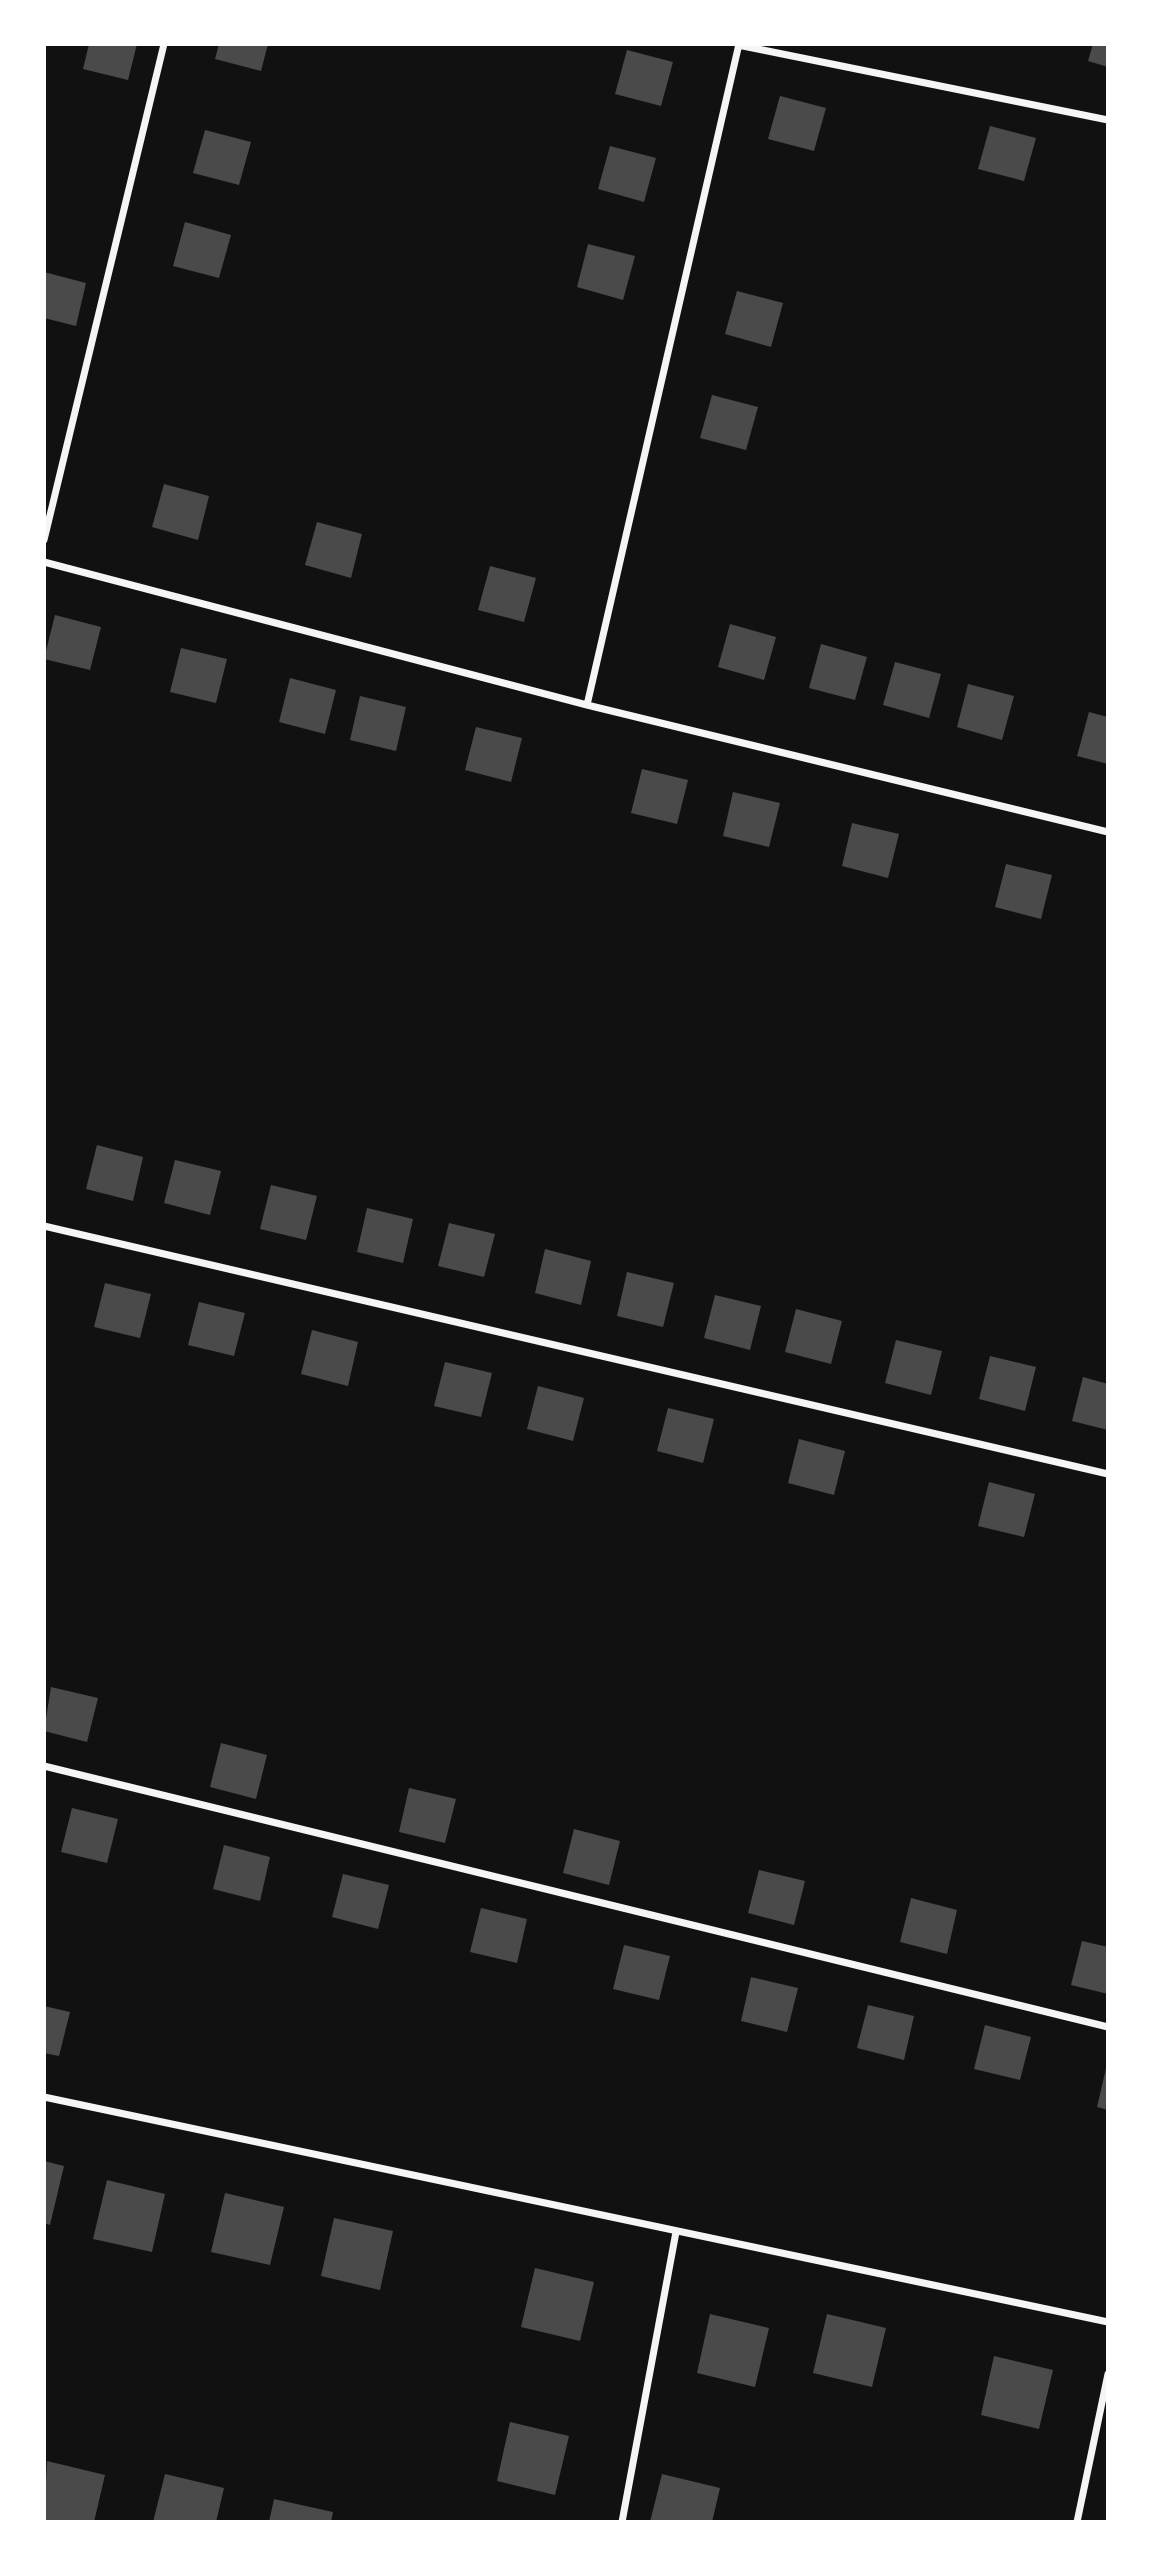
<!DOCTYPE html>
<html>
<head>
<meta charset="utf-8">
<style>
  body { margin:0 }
  #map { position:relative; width:1152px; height:2566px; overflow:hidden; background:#111; font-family:"Fira Sans",sans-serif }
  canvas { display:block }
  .frame { position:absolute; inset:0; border:46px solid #fff; pointer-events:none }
</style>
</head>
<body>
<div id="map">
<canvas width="1152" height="2566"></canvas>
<div class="frame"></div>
</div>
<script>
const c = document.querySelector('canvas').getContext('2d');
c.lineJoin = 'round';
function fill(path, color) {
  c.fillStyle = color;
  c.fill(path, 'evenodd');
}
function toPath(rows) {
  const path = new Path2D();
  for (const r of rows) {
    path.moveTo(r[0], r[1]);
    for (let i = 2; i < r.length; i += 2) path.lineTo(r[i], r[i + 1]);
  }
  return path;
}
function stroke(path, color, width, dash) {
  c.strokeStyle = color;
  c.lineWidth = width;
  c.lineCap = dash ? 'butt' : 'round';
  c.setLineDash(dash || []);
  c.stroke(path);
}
fill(toPath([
  [89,44,137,44,128,80,83,69],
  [219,44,268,44,261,71,215,59],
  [1093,44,1108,44,1108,67,1088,61],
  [627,50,673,62,661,106,615,94],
  [780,96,826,108,814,151,768,139],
  [990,126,1036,138,1024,181,978,169],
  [205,130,251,142,239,185,193,173],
  [610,146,656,158,644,202,598,189],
  [185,222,231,235,219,278,173,266],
  [588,244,635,256,623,300,577,287],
  [44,272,86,283,76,326,44,318],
  [737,291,783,303,771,347,725,334],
  [712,395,758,407,746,450,700,438],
  [164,484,209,496,198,540,152,527],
  [317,522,362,534,351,578,305,565],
  [490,566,536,578,524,622,478,610],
  [55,615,101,627,90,670,44,659],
  [730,624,776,637,764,680,718,667],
  [821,644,867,657,855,700,809,688],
  [181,648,227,659,216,703,170,692],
  [895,662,941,674,929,718,883,705],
  [290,678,336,690,325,734,279,722],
  [968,684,1014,696,1002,740,957,727],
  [360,696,406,707,396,751,350,740],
  [1089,712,1108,717,1108,764,1077,756],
  [476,727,522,738,511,782,465,770],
  [642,769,688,780,677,824,631,813],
  [733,792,780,803,769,847,723,836],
  [852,823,899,834,888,878,842,866],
  [1006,864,1052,875,1041,919,995,907],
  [97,1145,143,1157,133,1201,86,1189],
  [175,1160,221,1171,210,1215,164,1203],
  [271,1185,317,1196,306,1240,260,1229],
  [367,1208,413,1219,403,1263,357,1252],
  [449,1223,495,1234,484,1277,438,1266],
  [545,1249,591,1261,581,1305,535,1293],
  [627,1272,674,1283,663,1327,617,1316],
  [105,1283,151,1294,140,1338,94,1327],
  [715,1295,761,1306,750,1350,704,1338],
  [199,1302,245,1313,234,1356,188,1345],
  [796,1309,842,1321,831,1364,785,1352],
  [312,1330,358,1342,348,1386,301,1374],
  [896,1340,942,1351,931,1395,885,1383],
  [990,1356,1036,1367,1025,1411,979,1399],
  [445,1362,492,1373,481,1417,434,1406],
  [1083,1377,1108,1384,1108,1430,1072,1421],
  [538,1386,584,1398,573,1441,527,1429],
  [668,1408,714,1419,703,1463,657,1451],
  [799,1439,845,1451,834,1495,788,1483],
  [989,1482,1035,1494,1024,1537,978,1526],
  [51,1687,98,1698,87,1742,44,1731],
  [221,1743,267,1755,256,1799,210,1787],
  [409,1788,456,1799,445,1843,399,1832],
  [72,1808,118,1819,107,1863,61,1852],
  [574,1829,620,1841,609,1885,563,1873],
  [224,1845,270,1857,260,1901,213,1889],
  [759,1870,805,1881,794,1925,748,1913],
  [343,1874,389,1885,378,1929,332,1917],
  [911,1898,957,1910,947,1954,900,1942],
  [481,1908,527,1919,517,1963,470,1952],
  [1082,1941,1108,1947,1108,1994,1071,1985],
  [624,1945,670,1956,659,2000,613,1989],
  [751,1977,798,1988,787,2032,741,2021],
  [868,2005,914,2016,904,2060,857,2048],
  [44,2006,70,2012,59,2056,44,2053],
  [985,2025,1031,2037,1020,2080,974,2069],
  [1107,2064,1108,2064,1108,2110,1097,2107],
  [44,2161,64,2166,50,2225,44,2223],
  [107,2180,165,2194,152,2252,93,2239],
  [225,2193,284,2207,270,2265,211,2252],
  [334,2218,393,2231,380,2290,321,2276],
  [535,2268,594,2282,580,2341,521,2327],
  [710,2314,769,2328,755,2387,697,2373],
  [827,2314,886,2328,872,2387,813,2373],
  [994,2356,1053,2370,1039,2429,981,2415],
  [510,2422,569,2436,555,2495,497,2481],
  [47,2461,105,2475,94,2522,44,2522],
  [165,2474,224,2488,216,2522,153,2522],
  [662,2474,720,2488,712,2522,650,2522],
  [274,2499,333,2512,331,2522,269,2522]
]), '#4a4a4a');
stroke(toPath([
  [738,45,1108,120],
  [44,540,164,44],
  [44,562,587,705,1108,832],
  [587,705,739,44],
  [44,1226,1108,1474],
  [44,1766,1108,2027],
  [44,2097,1108,2322],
  [622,2522,676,2232],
  [1077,2522,1108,2374]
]), '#f5f5f5', 7);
</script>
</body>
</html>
